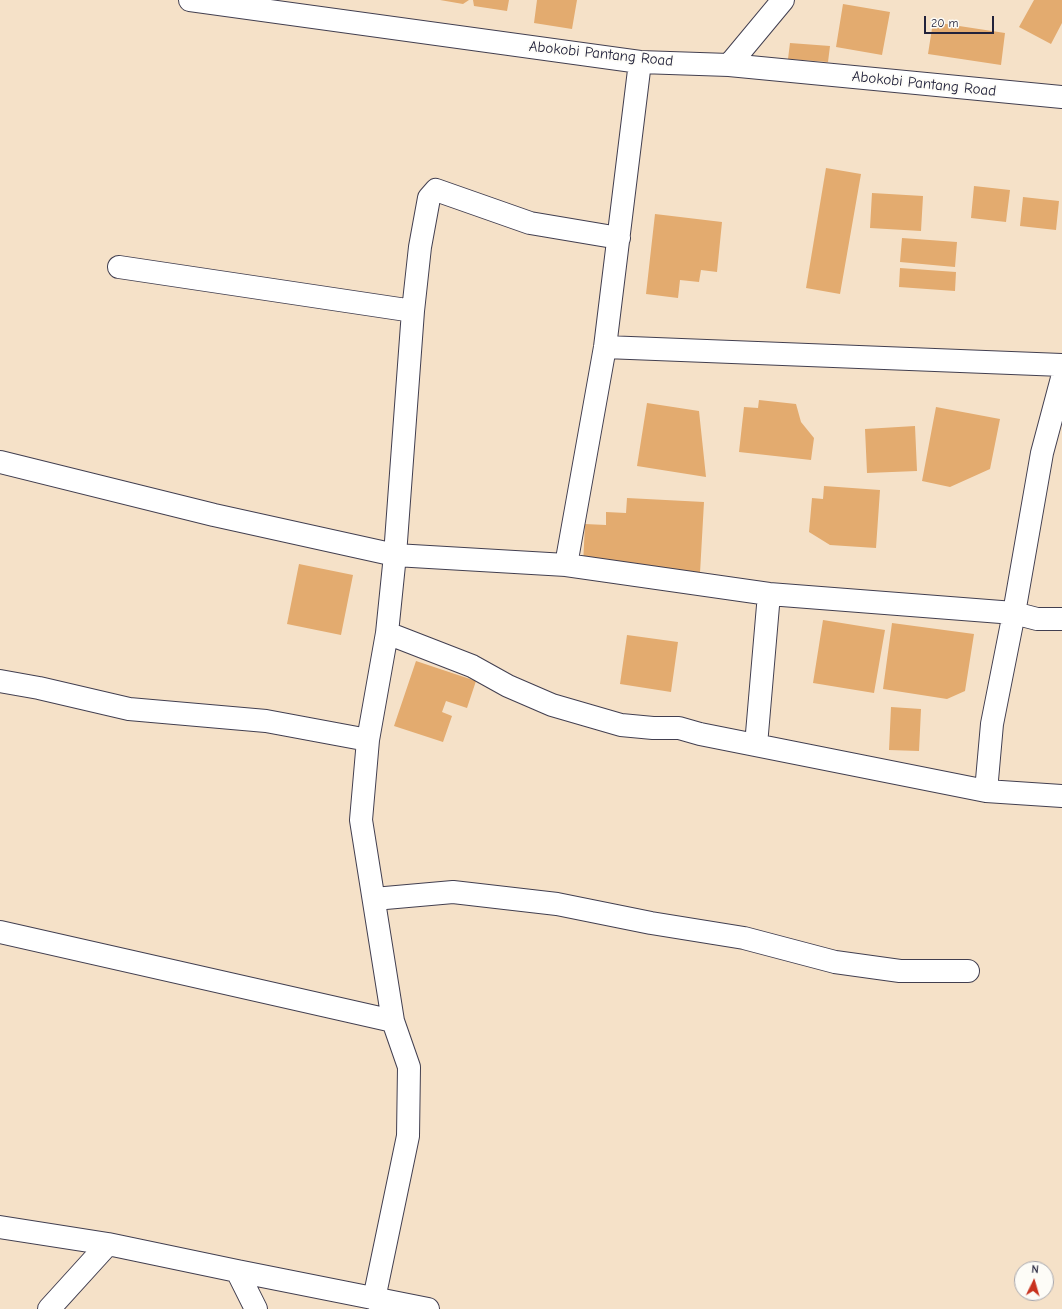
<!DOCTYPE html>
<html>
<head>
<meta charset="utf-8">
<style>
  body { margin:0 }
  #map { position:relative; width:1062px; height:1309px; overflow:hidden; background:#f5e1c8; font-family:"Comic Neue",sans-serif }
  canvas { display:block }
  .north { position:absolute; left:1014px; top:1261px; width:40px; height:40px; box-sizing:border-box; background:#fdfcf7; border:1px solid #a5a5ac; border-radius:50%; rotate:5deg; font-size:11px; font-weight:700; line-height:16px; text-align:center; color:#22223b }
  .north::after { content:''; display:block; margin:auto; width:14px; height:18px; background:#c8321e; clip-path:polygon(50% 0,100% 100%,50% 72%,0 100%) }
  .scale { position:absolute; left:924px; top:16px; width:70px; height:18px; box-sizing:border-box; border:2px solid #22223b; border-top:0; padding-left:5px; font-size:12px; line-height:14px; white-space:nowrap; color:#22223b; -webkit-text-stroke:3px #fdfcf7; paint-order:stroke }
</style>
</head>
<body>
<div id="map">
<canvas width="1062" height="1309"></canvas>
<div class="north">N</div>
<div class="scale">20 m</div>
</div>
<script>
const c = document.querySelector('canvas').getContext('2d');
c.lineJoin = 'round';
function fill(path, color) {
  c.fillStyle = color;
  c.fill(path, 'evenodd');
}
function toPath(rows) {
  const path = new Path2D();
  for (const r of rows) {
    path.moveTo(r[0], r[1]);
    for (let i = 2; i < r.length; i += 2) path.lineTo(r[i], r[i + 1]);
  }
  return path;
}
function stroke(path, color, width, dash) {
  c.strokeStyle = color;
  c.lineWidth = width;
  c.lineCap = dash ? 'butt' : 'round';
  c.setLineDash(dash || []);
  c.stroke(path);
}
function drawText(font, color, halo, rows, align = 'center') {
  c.font = font + ' "Comic Neue",sans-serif';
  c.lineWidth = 3.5;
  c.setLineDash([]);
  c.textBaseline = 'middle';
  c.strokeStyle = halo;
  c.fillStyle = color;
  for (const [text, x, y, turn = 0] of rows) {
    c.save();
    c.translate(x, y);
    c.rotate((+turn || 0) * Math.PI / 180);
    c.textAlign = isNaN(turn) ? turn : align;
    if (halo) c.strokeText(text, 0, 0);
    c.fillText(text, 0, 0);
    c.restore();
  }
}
fill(toPath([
  [440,0,469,0,463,4],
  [473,0,509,0,507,11,474,6],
  [537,0,577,0,572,29,534,23],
  [1034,0,1062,0,1062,23,1051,44,1019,27],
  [843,4,890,12,882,55,836,47],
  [933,22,1005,33,1001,65,928,54],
  [790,43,830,46,828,62,788,59],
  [826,168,861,174,840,294,806,288],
  [974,186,1010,190,1006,222,971,218],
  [872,193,923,196,921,231,870,228],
  [1023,197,1059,201,1056,230,1020,226],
  [655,214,722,222,717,272,701,270,699,282,680,280,678,298,646,294],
  [902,238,957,242,955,267,900,262],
  [900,268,956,272,955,291,899,287],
  [759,400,796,404,801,422,814,438,811,460,739,452,744,407,758,408],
  [647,403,699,411,706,477,637,466],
  [936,407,1000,419,990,469,950,487,922,481],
  [915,426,917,471,867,473,865,429],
  [824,486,880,490,876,548,830,545,809,532,812,498,823,499],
  [627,498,704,502,700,573,583,565,585,524,606,525,606,512,626,513],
  [299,564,353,575,341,635,287,624],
  [823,620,885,630,874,693,813,683],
  [892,623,974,634,965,691,947,699,883,689],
  [627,635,678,642,671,692,620,684],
  [416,661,476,681,467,708,446,701,442,712,452,716,443,742,394,726],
  [891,707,921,709,919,751,889,750]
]), '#e3ab6f');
const minor = toPath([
  [190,0,640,62,729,65,1062,97],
  [640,62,605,347,566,565,769,594,1014,613,1037,619,1062,619],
  [729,65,783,0],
  [119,267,413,311],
  [605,347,1062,365],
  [0,462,214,515,395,555,566,565],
  [387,633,472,666,508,686,552,705,621,725,653,728,679,728,700,734,986,791,1062,796],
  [0,681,39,688,129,709,266,721,368,740,361,820,393,1021,409,1067,408,1136,374,1299],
  [368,740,387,633,395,555,413,311,420,247,429,198,436,190,530,223,619,238],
  [756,745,769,594],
  [986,791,992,724,1014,613,1042,453,1062,378],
  [374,899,453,892,557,904,651,923,744,938,835,962,900,971,968,971],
  [0,932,393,1021],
  [0,1227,108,1244,237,1271,428,1309],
  [237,1271,256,1309],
  [49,1309,108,1244]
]);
stroke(minor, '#423f50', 24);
stroke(minor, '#fff', 22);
drawText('15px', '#22223b', '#fdfcf7', [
  ["Abokobi Pantang Road",601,54,6],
  ["Abokobi Pantang Road",924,84,6]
]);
</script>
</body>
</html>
